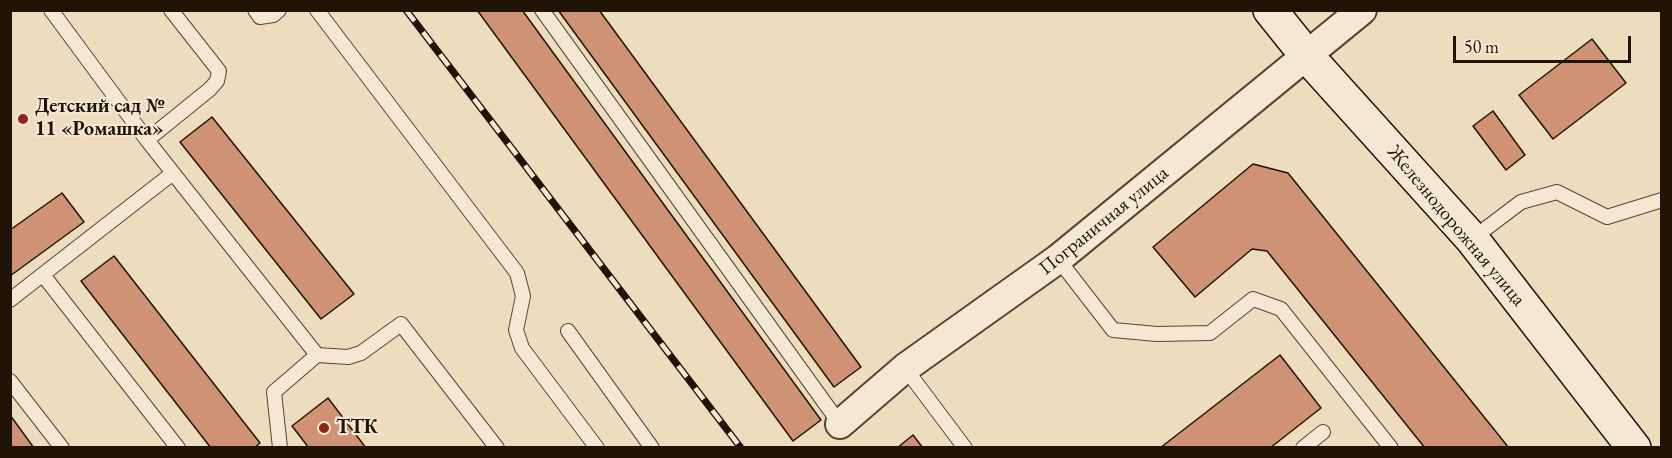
<!DOCTYPE html>
<html>
<head>
<meta charset="utf-8">
<style>
  body { margin:0 }
  #map { position:relative; width:1672px; height:458px; overflow:hidden; background:#eedcbe; font-family:"EB Garamond",serif }
  canvas { display:block }
  .frame { position:absolute; inset:0; border:12px solid #1f1405; pointer-events:none }
  .scale { position:absolute; left:1453px; top:36px; width:178px; height:27px; box-sizing:border-box; border:3px solid #1f1405; border-top:0; padding-left:8px; font-size:18px; line-height:21px; white-space:nowrap; color:#1f1405; -webkit-text-stroke:4px #f4e8d5; paint-order:stroke }
</style>
</head>
<body>
<div id="map">
<canvas width="1672" height="458"></canvas>
<div class="frame"></div>
<div class="scale">50 m</div>
</div>
<script>
const c = document.querySelector('canvas').getContext('2d');
c.lineJoin = 'round';
function fill(path, color) {
  c.fillStyle = color;
  c.fill(path, 'evenodd');
}
function toPath(rows) {
  const path = new Path2D();
  for (const r of rows) {
    path.moveTo(r[0], r[1]);
    for (let i = 2; i < r.length; i += 2) path.lineTo(r[i], r[i + 1]);
  }
  return path;
}
function stroke(path, color, width, dash) {
  c.strokeStyle = color;
  c.lineWidth = width;
  c.lineCap = dash ? 'butt' : 'round';
  c.setLineDash(dash || []);
  c.stroke(path);
}
function drawText(font, color, halo, rows, align = 'center') {
  c.font = font + ' "EB Garamond",serif';
  c.lineWidth = 4.5;
  c.setLineDash([]);
  c.textBaseline = 'middle';
  c.strokeStyle = halo;
  c.fillStyle = color;
  for (const [text, x, y, turn = 0] of rows) {
    c.save();
    c.translate(x, y);
    c.rotate((+turn || 0) * Math.PI / 180);
    c.textAlign = isNaN(turn) ? turn : align;
    if (halo) c.strokeText(text, 0, 0);
    c.fillText(text, 0, 0);
    c.restore();
  }
}
const building = toPath([
  [477,10,522,10,821,420,793,441,477,10],
  [558,10,599,10,861,367,834,387,558,10],
  [1592,39,1626,83,1553,139,1519,95,1592,39],
  [1493,111,1525,155,1506,170,1473,126,1493,111],
  [212,117,354,294,321,319,180,142,212,117],
  [1253,164,1288,173,1509,448,1425,448,1267,251,1252,249,1195,297,1153,247,1253,164],
  [62,193,84,222,10,276,10,230,62,193],
  [114,256,260,443,254,448,211,448,81,281,114,256],
  [1280,355,1321,408,1270,448,1160,448,1280,355],
  [328,398,366,448,309,448,292,426,328,398],
  [10,415,34,448,10,448,10,415],
  [913,435,923,448,897,448,913,435]
]);
fill(building, '#d09275');
stroke(building, '#1f1405', 1.5);
const lane = toPath([
  [51,10,147,140],
  [171,10,219,71,217,81,210,89,147,140,173,173],
  [255,10,260,17,273,15,279,10],
  [317,10,517,273,523,296,516,330,522,348,597,448],
  [542,10,840,424],
  [1472,239,1521,202,1557,192,1607,217,1662,200],
  [1058,259,1113,330,1157,334,1210,333,1253,299,1281,309,1391,448],
  [43,275,178,448],
  [10,300,173,173,317,355,274,392,280,448],
  [568,331,652,448],
  [317,355,348,357,361,353,401,324,497,448],
  [905,368,965,448],
  [10,381,62,448],
  [1303,448,1323,432]
]);
const street = toPath([
  [840,424,905,368,1058,259,1362,10]
]);
const secondary = toPath([
  [1270,10,1307,56,1472,239,1634,448]
]);
stroke(lane, '#534633', 16);
stroke(street, '#534633', 32);
stroke(secondary, '#1f1405', 36);
stroke(lane, '#f4e8d5', 14);
stroke(street, '#f4e8d5', 28);
stroke(secondary, '#f4e8d5', 33);
const rail = toPath([
  [406,10,741,448]
]);
stroke(rail, '#1f1405', 7);
stroke(rail, '#f4e8d5', 4.5, [14]);
for (const [x, y, r, color] of [
  [23,119,6,"#8f2418"],
  [324,428,6,"#8f2418"]
]) {
  const dot = new Path2D();
  dot.arc(x, y, r, 0, 2 * Math.PI);
  c.fillStyle = color;
  c.fill(dot);
  stroke(dot, '#f4e8d5', 2);
}
drawText('bold 20px', '#1f1405', '#f4e8d5', [
  ["Детский сад №",35,107],
  ["11 «Ромашка»",35,130],
  ["ТТК",336,428]
], 'left');
drawText('20px', '#1f1405', '#f4e8d5', [
  ["Пограничная улица",1104,221,-39],
  ["Железнодорожная улица",1456,226,50]
]);
</script>
</body>
</html>
